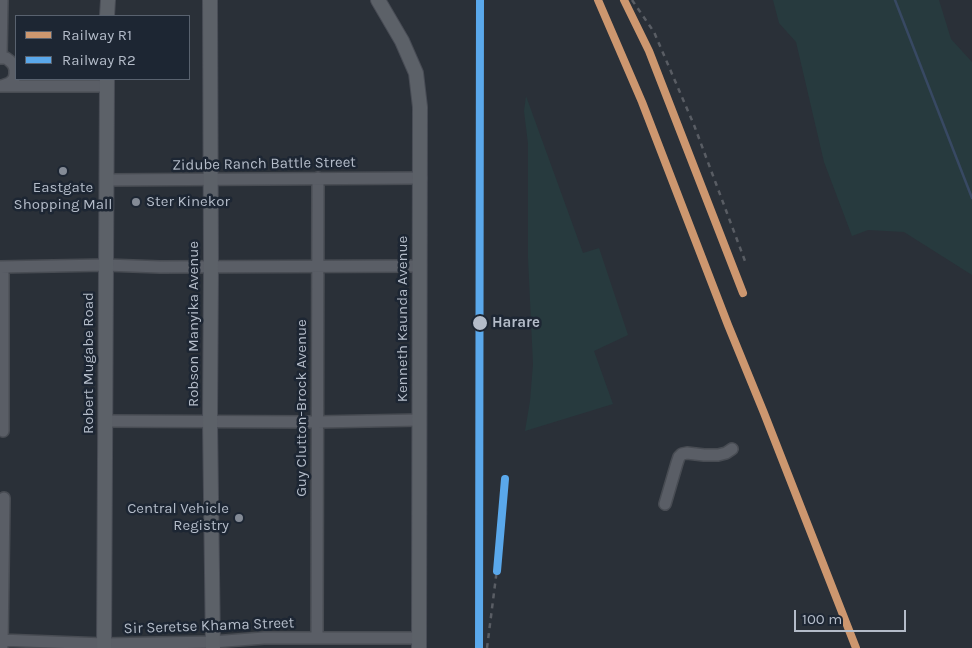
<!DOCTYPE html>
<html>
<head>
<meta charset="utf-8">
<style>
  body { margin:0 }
  #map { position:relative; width:972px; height:648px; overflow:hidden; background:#2a3038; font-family:Karla,sans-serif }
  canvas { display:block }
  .legend { position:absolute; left:15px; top:15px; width:175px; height:65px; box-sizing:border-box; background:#1d2633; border:1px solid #59626f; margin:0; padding:6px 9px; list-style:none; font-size:15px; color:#b4bcc9 }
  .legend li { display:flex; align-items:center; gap:10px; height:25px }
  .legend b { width:25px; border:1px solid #59626f }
  .scale { position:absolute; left:794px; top:610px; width:112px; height:22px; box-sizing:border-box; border:2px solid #b4bcc9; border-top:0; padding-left:6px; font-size:15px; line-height:18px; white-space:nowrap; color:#b4bcc9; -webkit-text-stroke:4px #1d2633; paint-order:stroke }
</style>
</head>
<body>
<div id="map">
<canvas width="972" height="648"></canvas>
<ul class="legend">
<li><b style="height:6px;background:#cd976f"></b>Railway R1</li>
<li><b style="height:6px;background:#5aa8eb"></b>Railway R2</li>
</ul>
<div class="scale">100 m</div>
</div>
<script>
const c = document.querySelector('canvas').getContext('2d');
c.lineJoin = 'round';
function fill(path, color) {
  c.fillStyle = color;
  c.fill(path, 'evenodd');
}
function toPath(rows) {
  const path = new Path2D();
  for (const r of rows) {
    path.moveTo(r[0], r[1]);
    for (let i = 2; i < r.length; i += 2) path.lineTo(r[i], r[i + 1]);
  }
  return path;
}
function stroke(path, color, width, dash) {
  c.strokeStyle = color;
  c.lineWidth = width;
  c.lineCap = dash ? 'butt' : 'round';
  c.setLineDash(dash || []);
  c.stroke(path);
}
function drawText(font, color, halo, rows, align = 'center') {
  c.font = font + ' Karla,sans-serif';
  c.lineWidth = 5;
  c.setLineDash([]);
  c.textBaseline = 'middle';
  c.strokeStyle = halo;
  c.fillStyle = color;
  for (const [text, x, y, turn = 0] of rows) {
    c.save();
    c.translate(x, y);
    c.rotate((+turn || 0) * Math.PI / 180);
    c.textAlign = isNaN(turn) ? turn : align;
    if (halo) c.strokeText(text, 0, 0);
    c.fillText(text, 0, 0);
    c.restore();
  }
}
fill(toPath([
  [773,0,939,0,951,39,972,62,972,275,904,232,868,230,852,236,824,162,796,42,779,23],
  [526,96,583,253,599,248,628,335,594,351,613,404,525,431,530,401,533,364,528,258,528,144,524,111]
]), '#273a3e');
stroke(toPath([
  [895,0,972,198]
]), '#384963', 2.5);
const minor = toPath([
  [1,57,2,0],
  [0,58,6,58,10,61,13,64,15,69,15,74,14,79,10,83,2,86],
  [0,86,107,86],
  [107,180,421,178],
  [0,267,106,265,160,267,419,266],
  [3,267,3,431],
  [105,421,317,422,419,420],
  [665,504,677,463,679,457,682,454,687,453,704,455,718,455,726,453,732,449],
  [317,638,318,178],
  [0,640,104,644,213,642,264,638,418,638],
  [2,646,4,498]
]);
const major = toPath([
  [210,0,211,266,210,421,213,648],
  [378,0,402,41,416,73,420,107,419,648],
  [107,16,108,0],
  [104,648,107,79]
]);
stroke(minor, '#484c53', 14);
stroke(major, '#484c55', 16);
stroke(minor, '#5a5e66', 11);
stroke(major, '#5c6168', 14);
stroke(toPath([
  [598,0,642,102,728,325,764,413,856,648],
  [624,0,649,51,743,293],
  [632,0,654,32,694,125,745,261],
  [479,648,480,0],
  [487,648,500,545,505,479]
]), '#595d64', 2.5, [5, 5]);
stroke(toPath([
  [598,0,642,102,728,325,764,413,856,648],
  [624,0,649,51,743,293]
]), '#cd976f', 8);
stroke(toPath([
  [497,571,505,479],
  [479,648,480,0]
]), '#5aa8eb', 8);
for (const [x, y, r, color] of [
  [63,171,5,"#848b96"],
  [136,202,5,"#848b96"],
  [480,323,8,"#b4bcc9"],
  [239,518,5,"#848b96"]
]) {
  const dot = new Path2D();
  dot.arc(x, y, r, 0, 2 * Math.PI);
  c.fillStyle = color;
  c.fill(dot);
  stroke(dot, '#1d2633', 2);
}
drawText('15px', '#b4bcc9', '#1d2633', [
  ["Zidube Ranch Battle Street",264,164,-1],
  ["Kenneth Kaunda Avenue",403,319,-90],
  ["Robson Manyika Avenue",194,324,-90],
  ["Robert Mugabe Road",89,363,-90],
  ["Guy Clutton-Brock Avenue",302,408,-90],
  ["Sir Seretse Khama Street",209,626,-2]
]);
drawText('15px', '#b4bcc9', '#1d2633', [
  ["Eastgate",63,188],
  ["Shopping Mall",63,205],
  ["Ster Kinekor",146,202,"left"],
  ["Central Vehicle",229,509,"right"],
  ["Registry",229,526,"right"]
]);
drawText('bold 15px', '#b4bcc9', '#1d2633', [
  ["Harare",492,323]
], 'left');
</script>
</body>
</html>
